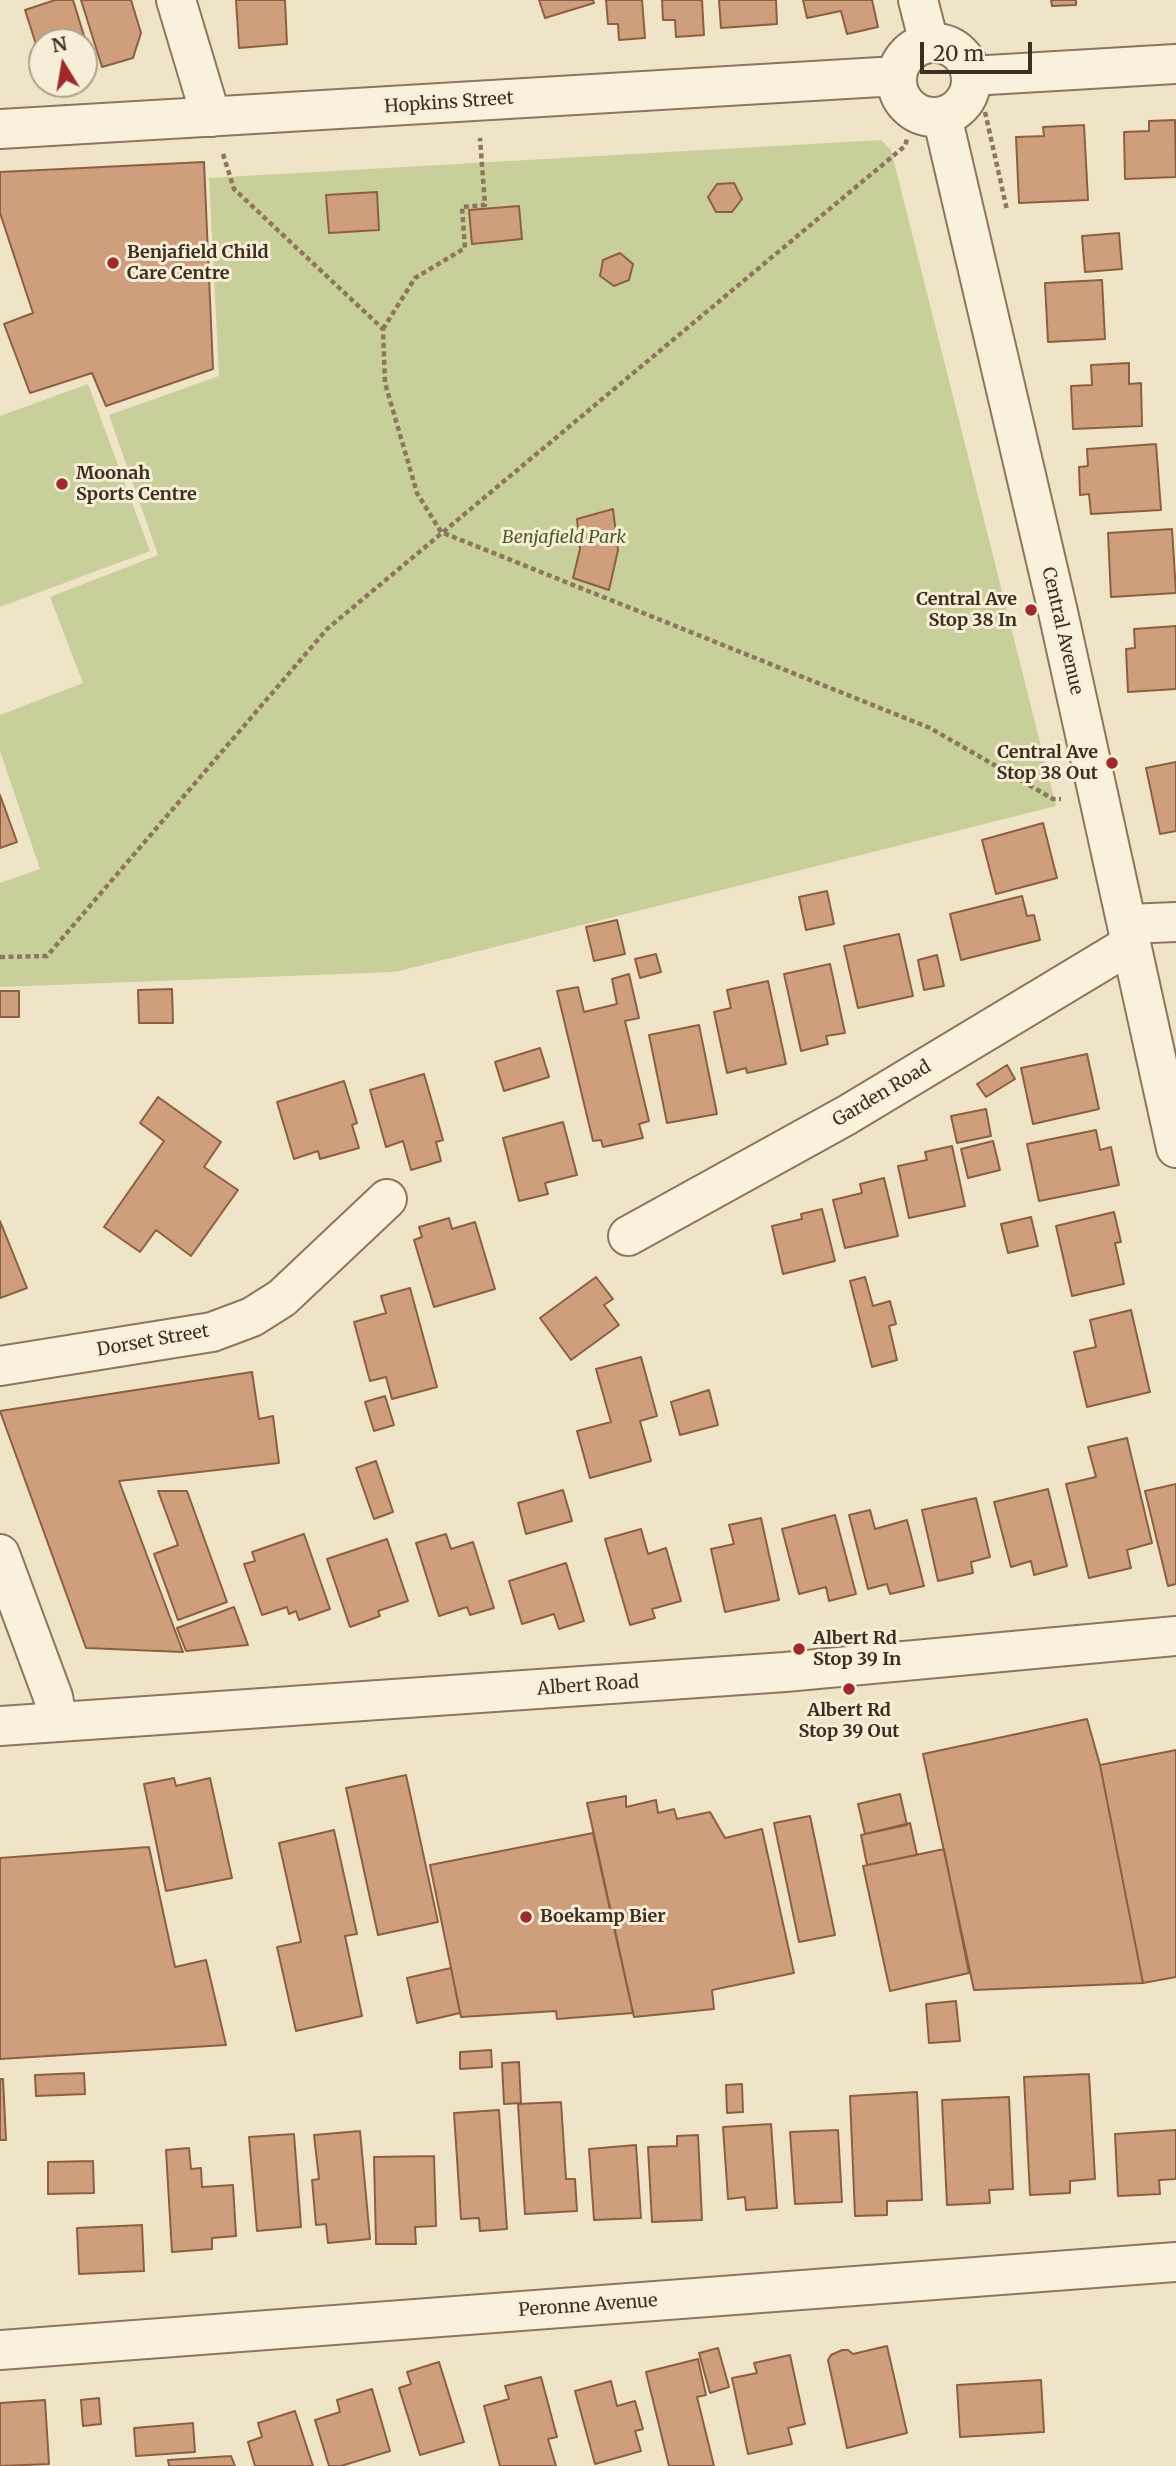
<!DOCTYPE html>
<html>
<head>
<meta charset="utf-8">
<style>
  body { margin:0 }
  #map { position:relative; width:1176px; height:2466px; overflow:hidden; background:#f0e4c8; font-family:Merriweather,serif }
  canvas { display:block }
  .north { position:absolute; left:28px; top:28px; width:70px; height:70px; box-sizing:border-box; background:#f7eed8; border:2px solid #ada18e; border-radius:50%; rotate:349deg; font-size:19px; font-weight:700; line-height:28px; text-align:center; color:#3d2e20 }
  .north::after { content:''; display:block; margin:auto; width:24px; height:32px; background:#9e2a2b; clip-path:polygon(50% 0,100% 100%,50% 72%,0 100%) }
  .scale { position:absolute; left:920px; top:42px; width:112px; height:32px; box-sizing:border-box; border:4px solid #3d2e20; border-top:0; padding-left:9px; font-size:21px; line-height:24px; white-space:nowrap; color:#3d2e20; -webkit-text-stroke:5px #f7eed8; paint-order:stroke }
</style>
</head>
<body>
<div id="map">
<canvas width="1176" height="2466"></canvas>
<div class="north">N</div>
<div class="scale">20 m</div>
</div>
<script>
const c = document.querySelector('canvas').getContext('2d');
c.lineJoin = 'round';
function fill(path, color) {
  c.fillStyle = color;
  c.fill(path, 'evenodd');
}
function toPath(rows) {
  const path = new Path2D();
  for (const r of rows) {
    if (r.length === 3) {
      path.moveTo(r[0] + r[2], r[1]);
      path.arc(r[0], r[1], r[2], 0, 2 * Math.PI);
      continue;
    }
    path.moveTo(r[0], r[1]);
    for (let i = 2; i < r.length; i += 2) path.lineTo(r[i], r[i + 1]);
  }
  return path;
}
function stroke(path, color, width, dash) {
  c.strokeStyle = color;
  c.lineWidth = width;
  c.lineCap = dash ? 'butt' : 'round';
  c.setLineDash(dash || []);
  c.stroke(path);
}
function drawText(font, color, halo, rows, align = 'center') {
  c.font = font + ' Merriweather,serif';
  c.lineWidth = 6;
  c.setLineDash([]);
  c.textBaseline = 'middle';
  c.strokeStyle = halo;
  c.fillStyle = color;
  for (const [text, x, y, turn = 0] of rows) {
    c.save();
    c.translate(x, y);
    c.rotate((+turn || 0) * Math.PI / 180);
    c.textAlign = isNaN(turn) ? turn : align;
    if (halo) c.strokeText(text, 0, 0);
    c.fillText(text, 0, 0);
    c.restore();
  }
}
fill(toPath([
  [881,140,891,150,1056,806,395,972,0,987,0,883,40,869,0,751,0,715,83,683,50,597,158,555,109,415,219,376,209,178],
  [88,384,150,551,0,607,0,416]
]), '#c9cf9b');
const building = toPath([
  [55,0,73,0,93,65,84,68,84,42,42,42,42,63,25,10,55,0],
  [81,0,131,0,141,33,133,58,102,67,81,0],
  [236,0,285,0,287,44,239,48,236,0],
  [539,0,593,0,594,3,545,18,539,0],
  [606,0,642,0,645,38,619,40,618,24,608,24,606,0],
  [662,0,702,0,704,35,676,37,675,20,663,20,662,0],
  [719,0,776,0,777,24,721,28,719,0],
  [803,0,872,0,878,27,847,34,841,11,807,18,803,0],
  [1051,0,1076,0,1076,5,1052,6,1051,0],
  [1175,120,1176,177,1125,179,1124,132,1149,131,1149,121,1175,120],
  [1084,125,1088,200,1019,203,1016,137,1044,136,1043,127,1084,125],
  [204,162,213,369,106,406,92,373,30,393,4,324,33,313,0,213,0,172,204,162],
  [734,183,742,199,732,212,716,212,708,197,717,184,734,183],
  [377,192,379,230,329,233,326,195,377,192],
  [519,206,522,239,472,244,469,210,519,206],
  [1119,233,1122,269,1085,272,1082,236,1119,233],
  [620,253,633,264,629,280,614,286,600,276,603,260,620,253],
  [1102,280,1105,339,1048,342,1045,283,1102,280],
  [1129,363,1129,384,1141,383,1142,426,1073,429,1071,386,1092,385,1091,365,1129,363],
  [1156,444,1161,510,1091,514,1089,494,1080,495,1079,467,1088,466,1087,449,1156,444],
  [613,509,618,550,609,590,573,578,580,549,577,519,613,509],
  [1172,529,1176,593,1111,597,1108,533,1172,529],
  [1176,626,1176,689,1128,692,1126,649,1135,648,1134,629,1176,626],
  [1176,762,1176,831,1160,834,1146,768,1176,762],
  [0,795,17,842,0,848,0,795],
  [1043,823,1057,878,996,894,982,840,1043,823],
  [827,891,834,924,806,930,799,897,827,891],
  [1022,896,1027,916,1034,915,1040,940,961,960,950,914,1022,896],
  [617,920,625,954,594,961,586,927,617,920],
  [899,934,913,996,858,1008,844,946,899,934],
  [656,954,661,972,640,978,635,959,656,954],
  [937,955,944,986,924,990,918,960,937,955],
  [830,964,845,1033,826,1036,828,1044,801,1051,784,974,830,964],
  [629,974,639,1018,625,1021,649,1121,639,1124,643,1138,603,1147,601,1140,593,1141,557,991,578,987,584,1012,617,1004,612,979,629,974],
  [768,981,786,1064,747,1073,746,1068,727,1073,714,1012,731,1008,727,990,768,981],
  [172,989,173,1023,139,1023,138,990,172,989],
  [0,991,19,991,19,1017,0,1017,0,991],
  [699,1025,717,1114,667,1123,649,1035,699,1025],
  [540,1048,549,1077,504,1091,495,1062,540,1048],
  [1087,1054,1099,1109,1033,1124,1021,1068,1087,1054],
  [1007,1065,1015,1079,986,1097,977,1084,1007,1065],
  [424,1074,443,1140,436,1142,441,1161,411,1170,403,1141,386,1147,370,1090,424,1074],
  [344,1081,357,1123,352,1125,359,1148,320,1159,318,1151,294,1159,277,1102,344,1081],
  [158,1097,221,1142,204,1167,238,1190,191,1256,156,1230,140,1252,104,1227,164,1141,140,1123,158,1097],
  [986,1109,991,1136,957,1143,951,1116,986,1109],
  [563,1122,577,1175,545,1183,548,1194,519,1201,503,1138,563,1122],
  [1096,1130,1100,1150,1111,1147,1119,1185,1039,1201,1027,1144,1096,1130],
  [993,1141,1000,1170,968,1178,961,1149,993,1141],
  [952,1146,965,1206,909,1218,898,1166,927,1160,925,1152,952,1146],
  [884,1178,898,1236,845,1248,833,1200,862,1193,860,1184,884,1178],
  [822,1209,835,1261,783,1274,772,1226,802,1219,801,1214,822,1209],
  [1114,1212,1121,1242,1115,1243,1124,1284,1072,1296,1056,1226,1114,1212],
  [1031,1217,1038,1246,1008,1253,1001,1224,1031,1217],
  [449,1218,452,1229,475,1222,495,1289,434,1307,414,1240,422,1237,419,1227,449,1218],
  [0,1221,27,1288,0,1298,0,1221],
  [596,1277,613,1299,604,1305,619,1325,571,1360,540,1318,596,1277],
  [865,1277,873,1306,890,1301,896,1324,889,1326,897,1360,872,1367,850,1281,865,1277],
  [410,1288,437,1387,392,1399,386,1377,370,1381,354,1322,386,1313,381,1296,410,1288],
  [1131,1310,1150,1392,1087,1407,1074,1352,1096,1347,1090,1320,1131,1310],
  [641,1357,657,1416,640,1421,651,1461,590,1478,577,1431,611,1422,596,1369,641,1357],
  [252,1372,259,1419,273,1416,279,1463,119,1481,183,1652,86,1648,0,1411,252,1372],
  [709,1390,718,1425,680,1435,671,1402,709,1390],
  [385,1396,394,1425,374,1431,365,1402,385,1396],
  [1127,1438,1152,1543,1127,1550,1131,1568,1089,1578,1066,1484,1096,1477,1088,1447,1127,1438],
  [376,1461,393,1512,374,1519,356,1468,376,1461],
  [1176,1484,1176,1584,1168,1586,1145,1491,1176,1484],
  [1048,1489,1067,1566,1034,1575,1031,1561,1011,1567,994,1502,1048,1489],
  [563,1490,572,1521,526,1534,518,1503,563,1490],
  [158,1491,187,1491,227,1602,178,1620,154,1554,178,1545,158,1491],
  [976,1498,990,1557,971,1562,973,1573,938,1581,922,1510,976,1498],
  [870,1510,875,1529,907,1520,924,1586,890,1594,887,1584,868,1589,849,1515,870,1510],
  [835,1515,856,1594,829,1601,826,1587,799,1594,782,1529,835,1515],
  [761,1518,779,1600,725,1612,711,1549,734,1544,729,1525,761,1518],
  [641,1529,648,1554,666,1548,681,1601,652,1609,655,1618,630,1625,605,1539,641,1529],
  [304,1534,330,1609,299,1620,296,1611,289,1614,287,1607,262,1615,244,1564,255,1561,252,1552,304,1534],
  [446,1534,451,1549,473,1542,494,1608,470,1615,467,1607,439,1616,416,1543,446,1534],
  [387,1539,408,1601,378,1611,380,1616,350,1627,327,1559,387,1539],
  [566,1563,584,1621,559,1629,554,1614,522,1624,509,1581,566,1563],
  [234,1607,248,1645,186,1651,177,1628,234,1607],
  [1087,1719,1100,1765,1143,1983,974,1990,923,1754,1087,1719],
  [1176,1750,1176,1977,1143,1983,1100,1765,1176,1750],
  [406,1775,438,1922,378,1935,346,1788,406,1775],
  [174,1778,176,1786,210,1778,232,1878,166,1891,144,1784,174,1778],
  [900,1794,907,1825,865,1834,858,1804,900,1794],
  [626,1796,626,1807,656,1800,658,1813,674,1809,677,1819,710,1812,725,1838,762,1829,794,1973,712,1990,714,2009,634,2017,587,1803,626,1796],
  [810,1816,835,1935,799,1942,774,1823,810,1816],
  [910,1823,917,1855,867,1865,861,1835,910,1823],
  [334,1830,357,1934,345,1936,362,2016,296,2031,277,1947,301,1942,279,1843,334,1830],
  [593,1833,633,2013,557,2019,556,2011,461,2017,430,1865,593,1833],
  [149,1847,175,1967,206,1960,226,2045,0,2059,0,1858,149,1847],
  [944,1849,969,1973,890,1991,863,1866,944,1849],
  [451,1968,460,2013,417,2023,407,1978,451,1968],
  [956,2001,960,2041,929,2043,926,2004,956,2001],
  [491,2050,492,2067,460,2069,460,2052,491,2050],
  [519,2062,521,2103,504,2104,502,2063,519,2062],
  [84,2073,85,2094,36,2096,35,2075,84,2073],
  [1089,2074,1095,2179,1070,2181,1070,2193,1030,2195,1024,2077,1089,2074],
  [0,2079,3,2079,6,2140,0,2140,0,2079],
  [742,2084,743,2112,727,2113,726,2085,742,2084],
  [917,2092,922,2200,887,2201,887,2215,855,2216,850,2096,917,2092],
  [1009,2097,1013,2189,989,2190,990,2203,947,2205,942,2100,1009,2097],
  [561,2102,566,2179,575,2179,577,2211,525,2214,518,2104,561,2102],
  [499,2110,507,2229,480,2231,479,2218,461,2219,454,2113,499,2110],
  [771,2124,777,2208,746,2210,745,2197,728,2199,723,2127,771,2124],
  [838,2130,842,2202,795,2204,790,2132,838,2130],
  [1176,2130,1176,2179,1159,2180,1160,2194,1118,2196,1115,2134,1176,2130],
  [360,2131,370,2239,328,2243,326,2224,316,2225,312,2180,319,2179,314,2135,360,2131],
  [294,2134,301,2227,257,2231,249,2137,294,2134],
  [698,2135,702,2220,652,2222,648,2147,677,2146,677,2136,698,2135],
  [636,2145,641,2218,594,2220,589,2149,636,2145],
  [189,2148,191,2169,201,2168,202,2187,233,2185,236,2236,212,2238,212,2249,172,2252,166,2150,189,2148],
  [434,2156,436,2226,415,2227,416,2244,376,2244,374,2157,434,2156],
  [93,2161,94,2193,48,2194,48,2162,93,2161],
  [142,2225,144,2271,79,2274,77,2228,142,2225],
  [887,2346,907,2433,847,2448,828,2360,831,2355,842,2350,848,2350,853,2354,887,2346],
  [718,2348,729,2387,710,2393,699,2353,718,2348],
  [790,2355,805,2424,788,2428,792,2444,748,2454,732,2378,757,2373,754,2363,790,2355],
  [698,2359,706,2395,697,2397,714,2466,669,2466,646,2372,698,2359],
  [439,2362,464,2442,420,2455,399,2388,411,2384,407,2372,439,2362],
  [541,2377,557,2437,548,2439,556,2466,500,2466,484,2406,509,2399,505,2386,541,2377],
  [1041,2380,1044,2432,960,2437,957,2385,1041,2380],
  [611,2381,617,2406,635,2401,643,2429,635,2431,641,2451,595,2464,575,2391,611,2381],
  [372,2389,390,2451,341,2466,329,2466,315,2420,340,2412,337,2400,372,2389],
  [99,2398,101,2424,83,2426,81,2400,99,2398],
  [45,2400,49,2464,0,2466,0,2403,45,2400],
  [295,2411,313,2466,255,2466,248,2442,262,2437,258,2423,295,2411],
  [193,2423,195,2452,136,2456,134,2428,193,2423],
  [231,2456,235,2466,169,2466,168,2460,231,2456]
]);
fill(building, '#cf9f7d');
stroke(building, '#8d5f41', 2);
const minor = toPath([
  [176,0,211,117],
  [1127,924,1176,922],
  [628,1236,847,1115,1131,944],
  [0,1366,212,1332,252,1317,282,1298,387,1199],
  [0,1554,53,1697,58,1722],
  [0,2350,1176,2262]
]);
const tertiary = toPath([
  [918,0,929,43],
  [934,80,37],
  [971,76,1176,64],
  [942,116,1058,612,1176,1148],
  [0,129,897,76],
  [0,1726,785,1672,1176,1636]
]);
stroke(minor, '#8d765c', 42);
stroke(tertiary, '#8d765c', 42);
stroke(toPath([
  [985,112,1007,210],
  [223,154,234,189,383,329,385,383,417,493,441,532,930,728,1053,799,1061,799],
  [383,329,415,278,465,248,462,207,485,205,480,138],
  [0,957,47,956,327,629,905,146,907,139]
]), '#8d765c', 4.5, [5, 3.5]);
stroke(minor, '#faf1dc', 38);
stroke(tertiary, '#faf1dc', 38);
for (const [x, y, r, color] of [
  [113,263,7,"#9e2a2b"],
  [62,484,7,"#9e2a2b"],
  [1031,610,7,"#9e2a2b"],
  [1112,763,7,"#9e2a2b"],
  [799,1649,7,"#9e2a2b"],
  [849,1689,7,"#9e2a2b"],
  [526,1917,7,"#9e2a2b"]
]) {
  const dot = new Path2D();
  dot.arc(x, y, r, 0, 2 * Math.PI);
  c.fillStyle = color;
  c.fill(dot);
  stroke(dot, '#f7eed8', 2.5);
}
drawText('18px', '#3d2e20', '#f7eed8', [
  ["Hopkins Street",449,103,-4],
  ["Central Avenue",1062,631,77],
  ["Garden Road",882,1094,-31],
  ["Dorset Street",153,1341,-10],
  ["Albert Road",588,1686,-4],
  ["Peronne Avenue",588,2306,-4]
]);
drawText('bold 18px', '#3d2e20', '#f7eed8', [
  ["Benjafield Child",127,253],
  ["Care Centre",127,274],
  ["Moonah",76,474],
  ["Sports Centre",76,495],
  ["Central Ave",1017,600,"right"],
  ["Stop 38 In",1017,621,"right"],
  ["Central Ave",1098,753,"right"],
  ["Stop 38 Out",1098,774,"right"],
  ["Albert Rd",813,1639],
  ["Stop 39 In",813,1660],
  ["Albert Rd",849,1711,"center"],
  ["Stop 39 Out",849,1732,"center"],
  ["Boekamp Bier",540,1917]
], 'left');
drawText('italic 18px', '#4d5a26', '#f7eed8', [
  ["Benjafield Park",564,538]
]);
</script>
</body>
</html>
